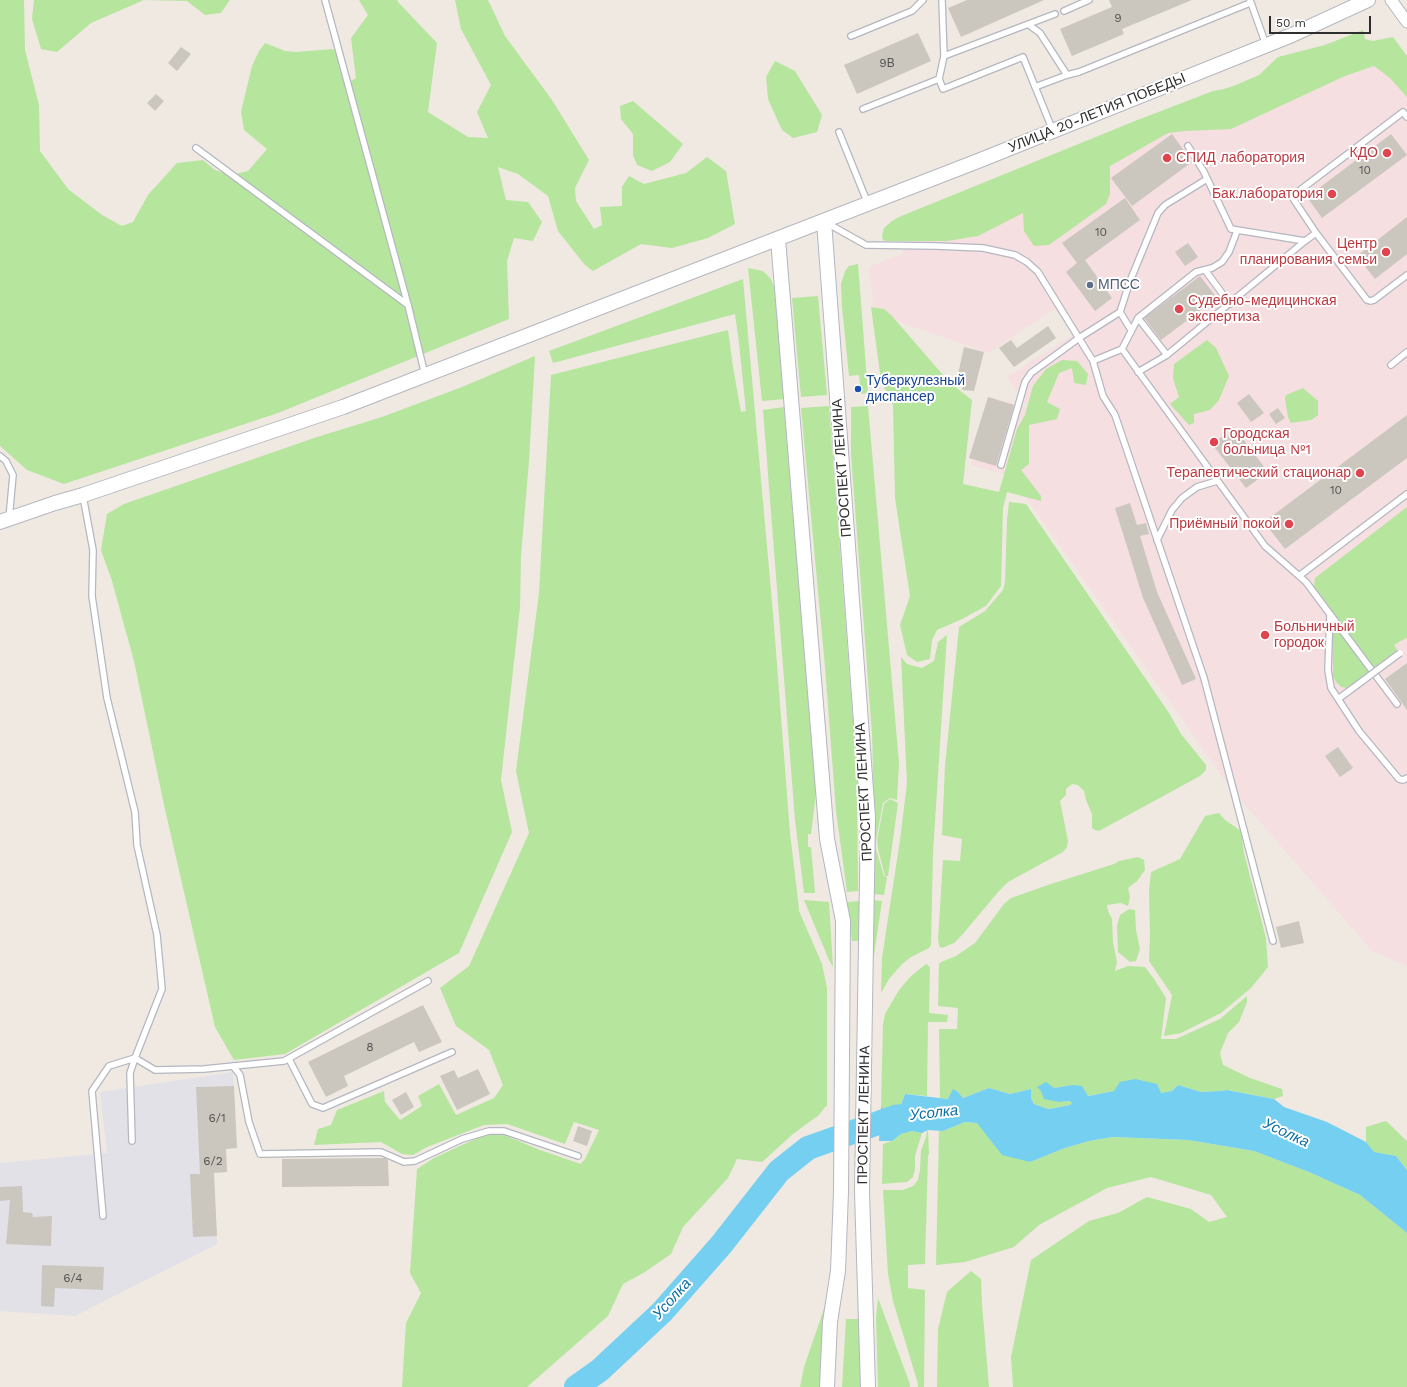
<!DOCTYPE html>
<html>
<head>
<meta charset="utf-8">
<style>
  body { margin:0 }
  #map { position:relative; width:1407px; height:1387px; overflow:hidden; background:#efe9e1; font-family:"Work Sans",sans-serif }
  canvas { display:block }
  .scale { position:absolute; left:1269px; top:16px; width:102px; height:18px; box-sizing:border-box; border:2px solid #2e2e2e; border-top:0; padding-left:5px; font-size:12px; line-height:14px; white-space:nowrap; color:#2e2e2e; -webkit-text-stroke:3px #fff; paint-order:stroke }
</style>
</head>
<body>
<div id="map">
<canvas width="1407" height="1387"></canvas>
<div class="scale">50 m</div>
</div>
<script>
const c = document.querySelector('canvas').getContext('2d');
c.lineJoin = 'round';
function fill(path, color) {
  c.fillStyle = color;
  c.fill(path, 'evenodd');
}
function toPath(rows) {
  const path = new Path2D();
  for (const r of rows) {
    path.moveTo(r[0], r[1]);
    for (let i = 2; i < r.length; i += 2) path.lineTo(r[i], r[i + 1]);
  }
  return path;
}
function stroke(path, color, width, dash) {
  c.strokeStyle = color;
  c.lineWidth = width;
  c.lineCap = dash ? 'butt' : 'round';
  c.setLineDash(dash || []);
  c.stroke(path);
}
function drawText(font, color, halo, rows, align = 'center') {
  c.font = font + ' "Work Sans",sans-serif';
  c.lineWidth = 4;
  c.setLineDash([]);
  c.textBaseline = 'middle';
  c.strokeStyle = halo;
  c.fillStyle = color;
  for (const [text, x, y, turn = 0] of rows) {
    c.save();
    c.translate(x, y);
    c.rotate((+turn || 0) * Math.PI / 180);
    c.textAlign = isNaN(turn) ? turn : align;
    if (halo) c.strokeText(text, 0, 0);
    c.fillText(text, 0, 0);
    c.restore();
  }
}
fill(toPath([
  [233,1072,237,1148,226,1149,227,1172,214,1173,217,1244,75,1316,0,1311,0,1163,107,1153,100,1092]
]), '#e3e1e8');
fill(toPath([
  [1386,41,1407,70,1407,966,1372,951,1256,817,1235,795,1011,476,971,465,990,397,1029,408,1007,377,1073,335,1055,309,988,353,874,313,869,267,902,254,905,239]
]), '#f5dfe0');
fill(toPath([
  [0,0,24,0,25,50,39,105,40,151,68,189,102,215,122,226,133,222,148,195,177,163,203,160,215,170,231,175,248,171,267,149,244,130,241,112,252,66,259,51,265,43,285,51,296,52,333,49,342,58,348,83,356,78,351,38,368,15,359,0,398,0,397,1,437,43,428,112,468,137,488,138,477,112,491,85,461,29,455,0,488,0,505,36,552,100,589,160,575,188,576,201,594,229,602,225,600,207,622,206,622,187,629,176,644,184,686,173,707,157,726,171,735,224,708,238,672,248,641,244,593,271,584,264,558,231,548,196,518,174,498,167,506,200,528,202,542,222,533,241,514,238,507,261,509,319,278,413,64,484,27,470,0,446],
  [34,0,230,0,221,13,205,15,187,1,144,0,91,23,57,52,41,49,32,19],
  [1363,30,1365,39,1373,41,1393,37,1407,56,1407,97,1390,78,1374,66,1345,76,1231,129,1185,131,1168,133,1110,166,1110,194,1106,204,1049,245,1034,246,1024,231,1023,213,978,236,947,241,886,241,883,240,882,236,884,228,892,221,899,217,1135,121,1213,91,1224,89,1236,85,1259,75,1278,57,1325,45],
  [775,61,795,71,822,115,817,132,793,138,782,130,768,99,766,77],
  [633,101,683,144,670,162,652,171,637,165,633,155,633,134,621,119,620,106],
  [858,264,868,393,861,394,859,375,849,376,842,307,841,284,845,271,849,266],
  [748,268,763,271,771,279,775,290,785,399,762,401],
  [743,279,773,613,790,833,798,900,799,911,822,964,827,988,827,1106,825,1107,819,1115,793,1134,762,1162,737,1159,728,1178,683,1227,671,1254,645,1272,623,1284,608,1316,527,1387,402,1387,406,1323,421,1293,410,1273,417,1169,434,1158,464,1144,485,1135,504,1135,540,1150,581,1164,585,1159,599,1130,574,1122,565,1144,507,1124,484,1125,427,1147,413,1155,402,1154,381,1142,314,1145,318,1129,331,1125,337,1110,384,1091,385,1102,400,1120,422,1106,418,1096,439,1084,456,1115,494,1098,503,1085,489,1050,456,1026,440,988,469,966,529,833,516,771,539,593,551,375,728,330,733,367,741,412,746,411,739,343,735,314,553,363,549,351],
  [818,296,827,395,801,397,792,298],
  [871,307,884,309,892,316,949,382,972,400,963,484,999,492,1017,429,1025,415,1033,386,1046,369,1062,360,1077,361,1088,374,1086,385,1074,383,1072,368,1059,373,1047,402,1060,409,1057,419,1029,425,1029,464,1021,470,1041,496,1041,501,1007,492,1003,508,1001,586,986,606,962,619,937,630,932,640,930,659,917,662,907,655,900,625,910,596,895,498,893,405,881,381],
  [1207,340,1216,348,1229,376,1219,400,1210,410,1194,414,1194,423,1189,425,1170,404,1179,397,1173,378,1174,364],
  [535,356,529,461,521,556,520,607,501,780,512,832,459,953,285,1054,234,1060,215,1027,164,805,134,661,112,581,101,550,107,514,124,504,314,438,382,417,462,387],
  [1303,388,1318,401,1318,415,1311,420,1291,423,1288,417,1285,399,1286,395],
  [829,406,857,772,858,891,847,892,836,811,825,667,801,408],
  [868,406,899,763,897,800,890,798,883,803,876,840,876,849,884,876,887,877,884,895,872,894,874,807,872,734,851,454,851,407],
  [784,407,816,793,811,834,808,834,808,847,811,847,815,893,804,893,795,820,763,410],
  [1009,502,1026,504,1169,713,1181,734,1206,765,1206,770,1200,776,1099,831,1095,830,1092,828,1092,814,1086,800,1084,791,1078,785,1072,784,1066,789,1066,795,1060,801,1068,841,1067,847,1063,852,1008,882,999,891,962,935,954,943,942,948,939,946,938,939,943,860,960,861,962,839,942,835,945,766,959,627,985,611,1003,590,1005,582,1007,520],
  [1407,507,1407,639,1406,638,1394,645,1397,650,1348,688,1341,687,1336,682,1333,676,1333,630,1336,616,1314,586,1315,578],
  [947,635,933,853,931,945,929,948,911,957,902,964,889,979,881,993,882,958,900,840,907,783,901,657,907,664,922,668,934,661,938,642],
  [890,799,898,803,888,876,885,876,878,849,877,840,884,804],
  [1219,813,1225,820,1241,831,1244,853,1266,938,1268,967,1251,988,1221,1013,1181,1033,1164,1036,1172,995,1149,961,1150,935,1149,891,1151,872,1180,859,1205,816],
  [1138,857,1144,860,1145,870,1137,881,1128,888,1130,897,1128,906,1121,903,1107,905,1108,911,1112,919,1113,942,1117,962,1115,971,1128,966,1145,967,1154,979,1166,998,1161,1039,1176,1039,1220,1019,1247,996,1247,1002,1239,1022,1228,1033,1220,1053,1223,1065,1250,1078,1282,1089,1283,1096,1274,1099,1227,1090,1220,1091,1201,1092,1178,1085,1172,1091,1161,1093,1114,1091,1087,1096,1072,1085,1054,1088,1059,1102,1071,1101,1072,1103,1070,1105,1049,1109,1045,1108,1034,1104,1031,1098,1031,1089,1010,1094,989,1088,963,1098,958,1092,948,1099,940,1098,939,1029,957,1029,958,1008,938,1006,939,964,941,962,956,956,975,943,1004,904,1011,898,1051,884,1114,864,1119,861],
  [804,900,829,902,833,967,829,960],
  [872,900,882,901,872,969],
  [860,901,859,941,852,941,847,902],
  [1129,909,1135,910,1136,930,1140,949,1136,961,1130,962,1118,952,1117,926,1120,915],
  [926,964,928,965,930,968,929,1013,948,1015,947,1022,928,1022,927,1096,905,1094,899,1110,888,1111,881,1107,883,1024,885,1014,899,990,911,976],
  [1386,1121,1407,1141,1407,1170,1396,1156,1373,1152,1366,1142,1366,1127],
  [965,1122,977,1123,1030,1162,1065,1148,1089,1141,1113,1137,1188,1140,1254,1151,1309,1172,1360,1195,1407,1233,1407,1387,1013,1387,1011,1357,1031,1260,1089,1221,1118,1213,1147,1197,1191,1209,1209,1222,1227,1217,1211,1195,1151,1177,1107,1188,1039,1225,1014,1247,965,1262,936,1265,939,1130,943,1131],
  [928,1130,929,1154,928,1156,925,1264,908,1265,908,1288,925,1290,924,1387,918,1387,918,1384,893,1301,888,1274,883,1190,903,1190,913,1186,918,1180,920,1170,921,1151,926,1137,927,1131],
  [912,1131,922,1133,915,1156,915,1169,913,1177,907,1182,882,1184,883,1144,892,1141,901,1134],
  [971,1271,981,1279,982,1304,989,1387,937,1387,938,1329,947,1292],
  [828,1297,821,1387,800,1387,804,1367],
  [878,1298,910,1384,910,1387,878,1387,876,1317],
  [846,1319,859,1319,861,1387,842,1387]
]), '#b6e59e');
fill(toPath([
  [1135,1079,1157,1084,1161,1093,1172,1091,1178,1085,1201,1092,1220,1091,1227,1090,1274,1099,1284,1107,1327,1122,1366,1142,1374,1152,1396,1156,1407,1170,1407,1233,1360,1195,1309,1172,1254,1151,1188,1140,1113,1137,1089,1141,1065,1148,1030,1162,1002,1155,977,1123,965,1122,943,1131,928,1130,922,1133,912,1131,901,1134,892,1141,879,1141,881,1107,888,1111,899,1110,905,1094,948,1099,953,1089,958,1092,963,1098,989,1088,1010,1094,1031,1089,1031,1098,1034,1104,1045,1108,1049,1109,1070,1105,1072,1103,1070,1101,1059,1102,1044,1099,1041,1091,1037,1087,1046,1082,1054,1088,1072,1085,1082,1086,1088,1096,1114,1091,1120,1082]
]), '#75cff0');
stroke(toPath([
  [576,1387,600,1370,662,1312,721,1245,779,1171,808,1148,895,1117,911,1115]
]), '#75cff0', 24);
fill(toPath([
  [967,0,1044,0,961,37,948,8],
  [1109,0,1192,0,1122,29,1124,34,1072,56,1060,29,1112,7],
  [918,33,931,61,857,94,844,65],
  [181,47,191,54,177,71,168,63],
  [156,94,164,101,155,111,147,103],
  [1172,134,1192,162,1132,206,1111,178],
  [1391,134,1407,155,1322,218,1307,197],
  [1125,198,1140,220,1085,260,1112,298,1095,311,1066,272,1077,263,1062,243],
  [1407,217,1407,254,1375,279,1357,256],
  [1188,243,1198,257,1185,266,1175,252],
  [1200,276,1217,298,1161,340,1144,318],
  [1048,326,1056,338,1014,367,999,348,1011,340,1017,348],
  [964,347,984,352,974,391,962,390,965,376,958,374],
  [1249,394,1264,413,1251,422,1237,403],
  [988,397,1014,405,996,466,969,458],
  [1278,408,1285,418,1276,424,1269,414],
  [1407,415,1407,458,1285,549,1264,522],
  [1234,427,1268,472,1246,488,1212,444],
  [1130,503,1137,525,1146,523,1149,534,1140,536,1157,592,1196,679,1182,685,1143,598,1115,508],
  [1407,663,1407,710,1385,679],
  [1338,747,1353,768,1340,777,1325,756],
  [1299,921,1304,943,1281,948,1276,927],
  [423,1005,442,1042,419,1052,414,1042,344,1076,348,1086,326,1097,308,1062],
  [478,1069,490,1094,457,1110,440,1076,454,1070,458,1078],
  [234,1086,237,1148,226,1149,227,1172,214,1173,217,1236,193,1237,190,1174,200,1174,196,1087],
  [406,1092,414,1107,401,1115,392,1100],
  [578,1126,592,1131,587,1146,573,1141],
  [385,1158,388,1160,389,1186,282,1187,282,1159],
  [22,1186,23,1212,32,1213,33,1217,52,1216,51,1246,6,1244,10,1200,0,1201,0,1187],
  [42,1265,104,1267,103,1290,55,1288,54,1307,41,1306]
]), '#cbc7bf');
const service = toPath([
  [325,0,408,305,425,375],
  [942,0,944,56],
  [1250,0,1266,45],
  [1064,11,1089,0],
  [1029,25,1040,33,1067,75,1079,72,1250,3],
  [851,36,912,11,923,0],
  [939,79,943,89,1023,57,1053,131],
  [1035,87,1067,75],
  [863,109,939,79,944,56,1055,14],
  [1407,117,1403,112,1295,194,1293,197,1294,200,1316,233,1367,300,1370,301,1374,300,1407,275],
  [839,132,868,204],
  [1188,146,1204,172,1231,229,1305,241,1316,233],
  [196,148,408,305],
  [825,222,866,245,936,246,983,248,1015,255,1027,262,1038,272,1093,361,1103,396,1115,415,1204,678,1273,941],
  [1205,270,1230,304],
  [1120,312,1131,330],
  [1138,318,1167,355],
  [1122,349,1265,546,1306,582,1397,704],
  [1093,361,1122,349,1138,318,1196,272,1212,268,1222,262,1229,252,1237,231],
  [1391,365,1407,352],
  [1138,372,1167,355,1305,241],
  [0,456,6,461,13,475,9,519],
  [1001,465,1025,382,1031,373,1079,338,1120,312,1130,281,1158,213,1165,205,1207,179],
  [83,496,93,550,92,596,107,698,135,812,137,845,157,935,162,989,135,1058,155,1070,204,1069,284,1061,428,981],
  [1157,540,1172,510,1182,498,1197,487,1217,481],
  [1299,576,1407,494],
  [1330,614,1328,670,1331,688,1359,731,1399,779,1403,780,1407,778],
  [1338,699,1349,691],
  [289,1059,312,1104,323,1108,452,1052],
  [233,1066,240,1075,249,1122,260,1154,381,1152,404,1162,415,1161,462,1139,489,1131,504,1131,578,1156],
  [132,1141,130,1073,135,1058],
  [103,1216,92,1091,109,1066,135,1058]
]);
const minor = toPath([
  [1391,0,1407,22]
]);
const tertiary = toPath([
  [824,221,868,817,862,1192,868,1387],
  [778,239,827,839,843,921,841,1192,838,1271,830,1322,827,1387],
  [0,522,55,503,83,495,343,407,978,161,1292,35,1368,0]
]);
stroke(service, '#b4b7c1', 8);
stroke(minor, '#b4b7c1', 13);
stroke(tertiary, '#b4b7c1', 16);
stroke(service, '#fff', 5.5);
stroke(minor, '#fff', 11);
stroke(tertiary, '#fff', 14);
const serviceBridge = toPath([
  [1349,691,1400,653]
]);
stroke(serviceBridge, '#b4b7c1', 8, []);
stroke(serviceBridge, '#fff', 5.5);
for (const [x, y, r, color] of [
  [1387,153,5,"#e0444e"],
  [1167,158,5,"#e0444e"],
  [1332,194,5,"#e0444e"],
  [1386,252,5,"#e0444e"],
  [1090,285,4,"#5c6f8a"],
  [1179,309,5,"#e0444e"],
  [858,389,4,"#1a4fb4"],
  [1214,442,5,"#e0444e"],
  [1360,473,5,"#e0444e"],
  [1289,524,5,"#e0444e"],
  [1265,635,5,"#e0444e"]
]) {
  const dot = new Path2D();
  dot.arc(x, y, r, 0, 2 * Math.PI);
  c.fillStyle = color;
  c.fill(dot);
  stroke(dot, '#fff', 1.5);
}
drawText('12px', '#555452', null, [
  ["9",1118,18],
  ["9В",887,63],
  ["10",1365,170],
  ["10",1101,232],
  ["10",1336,490],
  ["8",370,1047],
  ["6/1",217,1118],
  ["6/2",213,1161],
  ["6/4",73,1278]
]);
drawText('14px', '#2e2e2e', '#fff', [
  ["УЛИЦА 20-ЛЕТИЯ ПОБЕДЫ",1097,113,-22],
  ["ПРОСПЕКТ ЛЕНИНА",842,468,-94],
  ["ПРОСПЕКТ ЛЕНИНА",864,792,-93],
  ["ПРОСПЕКТ ЛЕНИНА",864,1115,-89]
]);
drawText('14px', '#be3a42', '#fff', [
  ["КДО",1378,153],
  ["СПИД лаборатория",1176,158,"left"],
  ["Бак.лаборатория",1323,194],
  ["Центр",1377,244],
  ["планирования семьи",1377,260],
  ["Судебно-медицинская",1188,301,"left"],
  ["экспертиза",1188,317,"left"],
  ["Городская",1223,434,"left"],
  ["больница №1",1223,450,"left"],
  ["Терапевтический стационар",1351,473],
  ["Приёмный покой",1280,524],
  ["Больничный",1274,627,"left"],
  ["городок",1274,643,"left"]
], 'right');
drawText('14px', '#4e5e75', '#fff', [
  ["МПСС",1098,285]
], 'left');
drawText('14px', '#164399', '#fff', [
  ["Туберкулезный",866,381],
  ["диспансер",866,397]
], 'left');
drawText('italic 15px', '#0d6fa3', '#fff', [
  ["Усолка",934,1113,-6],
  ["Усолка",1286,1133,25],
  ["Усолка",672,1299,-48]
]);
</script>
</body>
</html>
